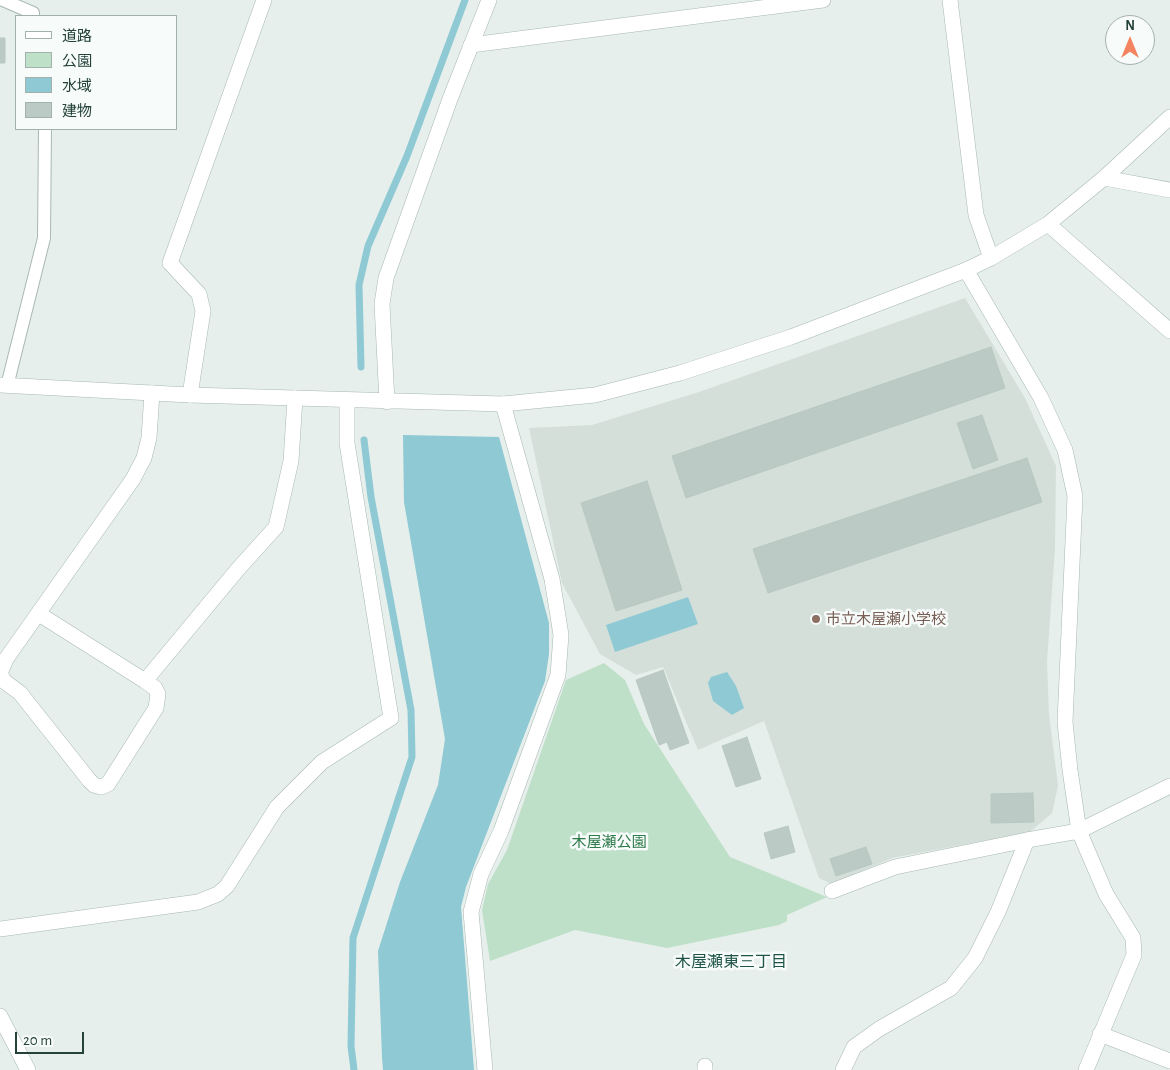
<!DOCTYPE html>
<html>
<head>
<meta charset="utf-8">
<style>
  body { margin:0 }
  #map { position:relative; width:1170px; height:1070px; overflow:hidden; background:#e6efeb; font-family:"Alegreya Sans","Noto Sans JP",sans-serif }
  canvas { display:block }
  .legend { position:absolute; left:15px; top:15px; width:162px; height:115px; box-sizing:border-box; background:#f7fbf9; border:1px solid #a3b1ad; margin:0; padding:6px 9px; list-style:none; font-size:15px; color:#24423a }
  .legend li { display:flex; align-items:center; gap:10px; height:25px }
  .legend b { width:25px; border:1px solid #a3b1ad }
  .north { position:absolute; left:1105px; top:15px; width:50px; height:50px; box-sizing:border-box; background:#f7fbf9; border:1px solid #a3b1ad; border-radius:50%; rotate:0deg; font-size:14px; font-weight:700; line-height:20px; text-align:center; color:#24423a }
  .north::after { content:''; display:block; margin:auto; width:18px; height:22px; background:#f4845f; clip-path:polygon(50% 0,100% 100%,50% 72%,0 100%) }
  .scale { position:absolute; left:15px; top:1032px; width:69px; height:22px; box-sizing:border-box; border:2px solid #24423a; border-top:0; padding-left:6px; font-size:15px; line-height:18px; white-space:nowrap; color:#24423a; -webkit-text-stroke:4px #f7fbf9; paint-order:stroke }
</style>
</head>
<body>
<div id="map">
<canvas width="1170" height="1070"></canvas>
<ul class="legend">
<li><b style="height:6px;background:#fff"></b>道路</li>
<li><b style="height:14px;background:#bfe0c8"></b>公園</li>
<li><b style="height:14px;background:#8ec9d4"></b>水域</li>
<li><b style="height:14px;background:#bbcac4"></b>建物</li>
</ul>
<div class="north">N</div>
<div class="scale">20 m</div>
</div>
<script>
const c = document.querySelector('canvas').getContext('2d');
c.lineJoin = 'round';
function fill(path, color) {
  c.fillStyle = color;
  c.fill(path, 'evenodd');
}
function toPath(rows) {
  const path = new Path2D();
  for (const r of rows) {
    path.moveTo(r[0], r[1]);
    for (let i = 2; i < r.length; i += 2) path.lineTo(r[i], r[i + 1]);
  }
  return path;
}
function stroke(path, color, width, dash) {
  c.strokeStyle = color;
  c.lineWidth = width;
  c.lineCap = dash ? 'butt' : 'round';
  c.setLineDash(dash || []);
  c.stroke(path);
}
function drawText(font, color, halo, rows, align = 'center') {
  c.font = font + ' "Alegreya Sans","Noto Sans JP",sans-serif';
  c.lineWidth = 5;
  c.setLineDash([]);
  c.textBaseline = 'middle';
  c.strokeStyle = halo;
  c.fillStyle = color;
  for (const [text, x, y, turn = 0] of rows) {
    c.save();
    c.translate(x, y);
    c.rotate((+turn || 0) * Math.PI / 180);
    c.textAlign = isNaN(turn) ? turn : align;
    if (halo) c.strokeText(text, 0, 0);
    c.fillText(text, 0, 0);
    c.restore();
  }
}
fill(toPath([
  [965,298,1025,398,1056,466,1055,549,1047,662,1049,714,1058,786,1052,813,1030,832,892,858,832,884,819,878,764,721,698,750,663,667,636,675,600,654,562,583,529,428,592,425,699,392]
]), '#d4dfda');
fill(toPath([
  [604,663,625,680,644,724,730,857,827,897,787,915,787,921,779,925,667,948,575,930,490,961,482,910,488,884,507,850,566,680]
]), '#bfe0c8');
fill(toPath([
  [403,435,499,437,549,623,549,654,545,681,466,887,461,907,474,1070,383,1070,382,1057,378,951,400,882,438,785,445,739,404,502],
  [688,597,698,624,615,652,606,625],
  [727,672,736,686,744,708,732,715,713,701,708,683,711,677]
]), '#8ec9d4');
stroke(toPath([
  [361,367,359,285,368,246,407,156,465,0],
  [354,1070,351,1046,353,938,412,757,411,710,371,497,364,440]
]), '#8ec9d4', 7);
const building = toPath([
  [0,38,5,38,5,63,0,63,0,38],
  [991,347,1005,388,686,498,672,456,991,347],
  [982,415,998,460,973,469,957,423,982,415],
  [1027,458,1042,502,768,593,753,549,1027,458],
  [647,481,682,590,616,611,581,503,647,481],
  [663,670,689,743,670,750,667,742,659,745,636,680,663,670],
  [747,737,761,779,736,787,722,746,747,737],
  [1033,793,1034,822,991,823,991,794,1033,793],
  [788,826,795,852,771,859,764,833,788,826],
  [866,847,872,864,836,876,830,859,866,847]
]);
fill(building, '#bbcac4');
stroke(building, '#b8c9c2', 1);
const service = toPath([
  [3,0,33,13,33,16],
  [7,386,44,238,45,129]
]);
const minor = toPath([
  [950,0,976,215,991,258],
  [471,45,823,0],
  [1104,178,1170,190],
  [966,270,1041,398,1065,450,1075,496,1065,722,1070,770,1079,831,1106,894,1133,938,1134,955,1086,1070],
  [152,393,149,438,144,458,133,479,6,659,0,673,4,681,20,693,89,780,94,785,101,787,108,784,156,708,158,694,155,688,145,681,238,569,276,527,291,461,295,398],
  [190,395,203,311,199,294,170,263,264,0],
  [39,614,145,681],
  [832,891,895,867,1027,840],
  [0,929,198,902,218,894,227,886,277,807,322,762,391,718,347,443,347,400],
  [0,1016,28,1070],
  [1100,1034,1170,1061],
  [705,1066,705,1070],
  [485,1070,471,912,481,874,501,831,558,675,561,635,552,579,503,404],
  [843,1070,854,1047,879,1029,951,988,975,958,998,912,1027,840,1079,831,1170,786]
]);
const tertiary = toPath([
  [1048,224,1170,331],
  [0,385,190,395,503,404,595,395,680,373,791,337,966,270,991,258,1048,224,1104,178,1170,117],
  [387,402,382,304,386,278,450,99,489,0]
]);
stroke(service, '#a8b8b2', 14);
stroke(minor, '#a8b8b2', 16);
stroke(tertiary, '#a8b8b2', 16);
stroke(service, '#fff', 12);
stroke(minor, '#fff', 15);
stroke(tertiary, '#fff', 15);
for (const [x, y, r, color] of [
  [816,619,5,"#8d6e63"]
]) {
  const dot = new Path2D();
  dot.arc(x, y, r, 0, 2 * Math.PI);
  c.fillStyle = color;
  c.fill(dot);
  stroke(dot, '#f7fbf9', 2);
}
drawText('15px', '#785e54', '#f7fbf9', [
  ["市立木屋瀬小学校",826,619]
], 'left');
drawText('15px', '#2d7a4b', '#f7fbf9', [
  ["木屋瀬公園",609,842]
]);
drawText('16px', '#1f5548', '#f7fbf9', [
  ["木屋瀬東三丁目",731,962]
]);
</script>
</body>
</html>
